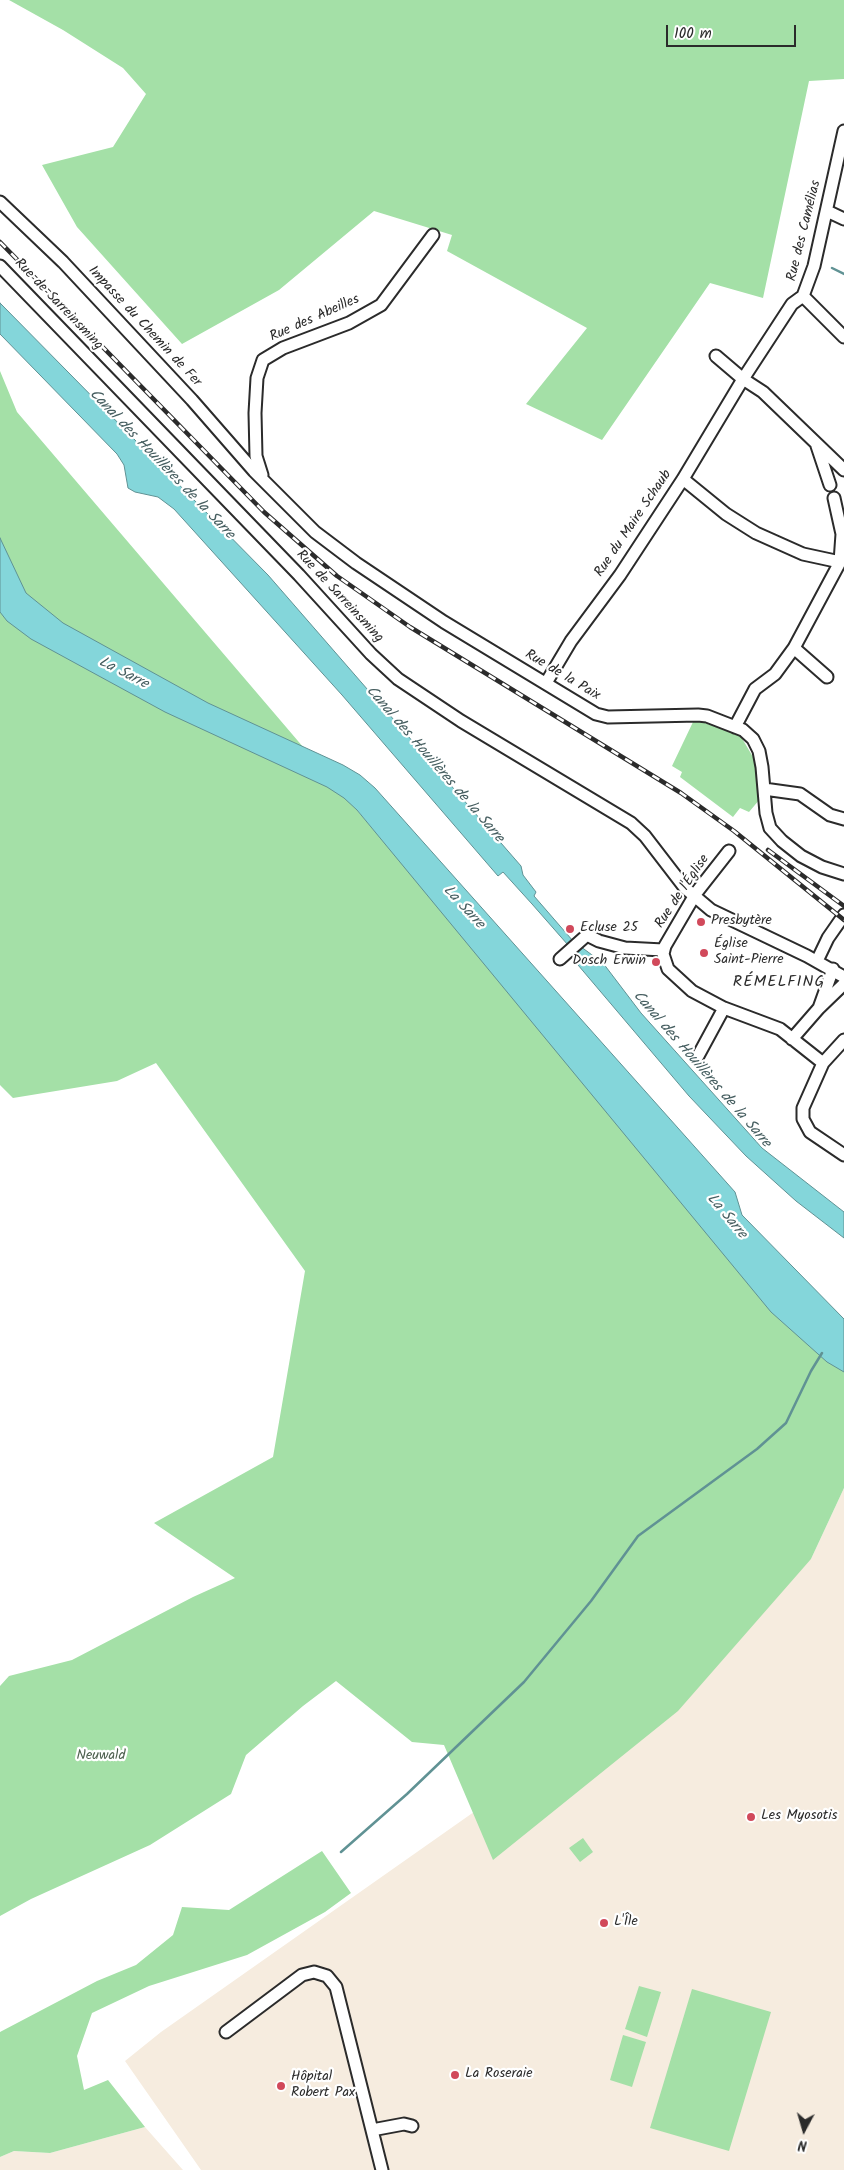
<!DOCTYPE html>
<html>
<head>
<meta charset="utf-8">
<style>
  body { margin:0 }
  #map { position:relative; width:844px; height:2170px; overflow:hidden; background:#fff; font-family:Kalam,sans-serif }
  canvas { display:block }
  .north { position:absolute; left:779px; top:2105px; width:50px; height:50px; -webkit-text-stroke:4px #fff; paint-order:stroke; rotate:186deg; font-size:14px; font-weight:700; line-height:20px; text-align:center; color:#2b2b2b }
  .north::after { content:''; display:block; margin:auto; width:18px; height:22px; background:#2b2b2b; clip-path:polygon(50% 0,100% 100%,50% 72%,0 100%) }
  .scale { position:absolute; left:666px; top:25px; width:130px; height:22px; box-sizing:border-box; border:2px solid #2b2b2b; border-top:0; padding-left:6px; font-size:15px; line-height:18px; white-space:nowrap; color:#2b2b2b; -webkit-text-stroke:4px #fff; paint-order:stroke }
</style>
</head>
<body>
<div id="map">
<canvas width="844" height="2170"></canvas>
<div class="north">N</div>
<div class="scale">100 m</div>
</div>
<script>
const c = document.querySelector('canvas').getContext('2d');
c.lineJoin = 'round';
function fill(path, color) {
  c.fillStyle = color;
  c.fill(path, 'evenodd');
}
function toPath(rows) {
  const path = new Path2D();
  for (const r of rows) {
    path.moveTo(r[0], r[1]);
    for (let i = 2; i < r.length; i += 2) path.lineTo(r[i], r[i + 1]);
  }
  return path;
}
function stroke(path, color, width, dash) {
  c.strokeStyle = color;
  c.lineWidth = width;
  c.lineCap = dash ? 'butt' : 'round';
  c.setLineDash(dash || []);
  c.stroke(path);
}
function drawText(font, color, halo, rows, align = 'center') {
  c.font = font + ' Kalam,sans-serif';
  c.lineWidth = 4.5;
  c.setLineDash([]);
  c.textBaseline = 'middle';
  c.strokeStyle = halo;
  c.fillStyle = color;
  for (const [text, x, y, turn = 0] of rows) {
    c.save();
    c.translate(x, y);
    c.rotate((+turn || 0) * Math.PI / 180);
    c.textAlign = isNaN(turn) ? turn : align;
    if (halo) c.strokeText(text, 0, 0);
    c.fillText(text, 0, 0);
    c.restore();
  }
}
fill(toPath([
  [844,1488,844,2170,201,2170,125,2061,161,2032,481,1807,811,1559],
  [145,2127,183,2170,0,2170,0,2157,14,2151,50,2153]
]), '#f6ecdf');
fill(toPath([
  [9,0,844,0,844,79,809,81,763,298,710,283,602,440,526,404,587,328,447,251,452,235,374,211,279,290,182,344,77,227,42,165,113,147,146,94,123,68,63,30],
  [0,371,17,412,415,878,844,1353,844,1488,811,1559,678,1711,493,1860,444,1745,412,1742,336,1681,303,1706,246,1755,231,1794,150,1845,31,1899,0,1916,0,1686,9,1676,72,1660,193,1597,235,1578,154,1523,273,1457,305,1271,156,1063,117,1081,13,1098,0,1085],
  [699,721,740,735,756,762,760,799,749,812,740,808,733,817,680,777,682,772,672,766,693,722],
  [583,1838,593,1852,580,1862,569,1848],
  [322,1851,351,1893,325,1912,247,1955,149,1986,92,2013,77,2056,84,2090,108,2080,145,2127,50,2153,14,2151,0,2157,0,2032,97,1981,136,1965,173,1935,182,1907,229,1910],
  [639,1986,661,1992,647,2037,625,2029],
  [692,1989,771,2012,729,2151,650,2128],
  [623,2035,646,2042,632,2087,610,2080]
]), '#a4e0a7');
const water = toPath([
  [0,303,268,575,521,866,523,875,536,892,534,896,573,941,603,963,641,1013,762,1148,844,1212,844,1238,796,1201,746,1156,689,1096,578,965,568,945,532,904,503,872,498,876,342,695,174,509,158,497,135,492,128,488,124,465,117,454,0,334,0,303],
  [0,538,26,593,63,623,208,703,343,765,360,775,375,788,735,1192,742,1215,844,1319,844,1372,827,1362,771,1312,357,810,344,798,327,787,165,712,31,639,7,621,0,612,0,538]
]);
fill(water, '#84d6da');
stroke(water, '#609294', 1);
stroke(toPath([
  [832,268,844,274],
  [341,1852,407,1794,524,1682,591,1601,638,1536,757,1449,786,1423,811,1371,822,1353]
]), '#609294', 2.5);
const minor = toPath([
  [0,202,63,262,192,400,254,471,315,532,356,563,444,622,596,714,608,717,698,715,707,716,743,730,753,739,759,751,762,767,766,813,770,828,782,841,801,856,822,867,844,874],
  [827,211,844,219],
  [0,266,299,575,371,654,398,679,461,721,631,823,645,836,685,888,711,910,807,956,844,977],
  [803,296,844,337],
  [716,356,743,379,763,392,844,470],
  [817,446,830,485],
  [262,475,256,456,255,413,257,378,263,360,283,348,349,323,381,305,433,235],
  [683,479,726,514,756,533,803,554,840,562],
  [794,648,827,677],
  [546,683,571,641,620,575,683,479,743,379,792,304,803,296,814,266,844,131],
  [735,727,755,689,775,674,794,648,840,562,842,534,834,498],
  [764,789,800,794,830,815,844,819],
  [729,851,696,893,665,946,663,954,668,969,692,991,724,1008,780,1029,823,1063],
  [560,959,587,935,599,941,625,948,663,950],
  [817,961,828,938,844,915],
  [833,969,819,1008,844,984],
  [792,1039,819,1008],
  [844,1040,823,1063,803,1108,803,1119,810,1132,844,1155],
  [698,1056,724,1008],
  [226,2032,302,1975,314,1972,327,1976,336,1987,382,2170],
  [372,2130,404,2124,412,2126]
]);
stroke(minor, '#2b2b2b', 15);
stroke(minor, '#fff', 11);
const rail = toPath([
  [0,242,264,512,337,576,410,627,681,793,734,831,844,920],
  [768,850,844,906]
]);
stroke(rail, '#2b2b2b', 4.5);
stroke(rail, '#fff', 2.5, [8]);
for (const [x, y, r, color] of [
  [701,922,5,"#d1495b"],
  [570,929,5,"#d1495b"],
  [704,953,5,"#d1495b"],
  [656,962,5,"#d1495b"],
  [751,1817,5,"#d1495b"],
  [604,1923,5,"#d1495b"],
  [455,2075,5,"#d1495b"],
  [281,2086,5,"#d1495b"]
]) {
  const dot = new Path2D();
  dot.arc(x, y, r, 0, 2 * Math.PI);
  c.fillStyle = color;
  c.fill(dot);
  stroke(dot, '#fff', 2);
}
drawText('14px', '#2b2b2b', '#fff', [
  ["Rue des Camélias",805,231,-76],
  ["Rue de Sarreinsming",58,305,46],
  ["Rue des Abeilles",315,319,-24],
  ["Impasse du Chemin de Fer",144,327,47],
  ["Rue du Maire Schaub",634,524,-56],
  ["Rue de Sarreinsming",339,597,47],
  ["Rue de la Paix",562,676,31],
  ["Rue de l'Église",683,892,-56]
]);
drawText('14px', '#2b2b2b', '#fff', [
  ["Presbytère",711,922],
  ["Ecluse 25",580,929],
  ["Église",714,945],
  ["Saint-Pierre",714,961],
  ["Dosch Erwin",646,962,"right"],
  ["Les Myosotis",761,1817],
  ["L'Île",614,1923],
  ["La Roseraie",465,2075],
  ["Hôpital",291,2078],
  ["Robert Pax",291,2094]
], 'left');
drawText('14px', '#4f6150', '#fff', [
  ["Neuwald",101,1757]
]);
drawText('italic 15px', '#465e60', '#fff', [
  ["Canal des Houillères de la Sarre",161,465,46],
  ["La Sarre",123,674,27],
  ["Canal des Houillères de la Sarre",434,765,49],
  ["La Sarre",463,908,47],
  ["Canal des Houillères de la Sarre",701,1070,49],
  ["La Sarre",726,1217,50]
]);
c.letterSpacing = '1px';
drawText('16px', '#2b2b2b', '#fff', [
  ["RÉMELFING",779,983]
]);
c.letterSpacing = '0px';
</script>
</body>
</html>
